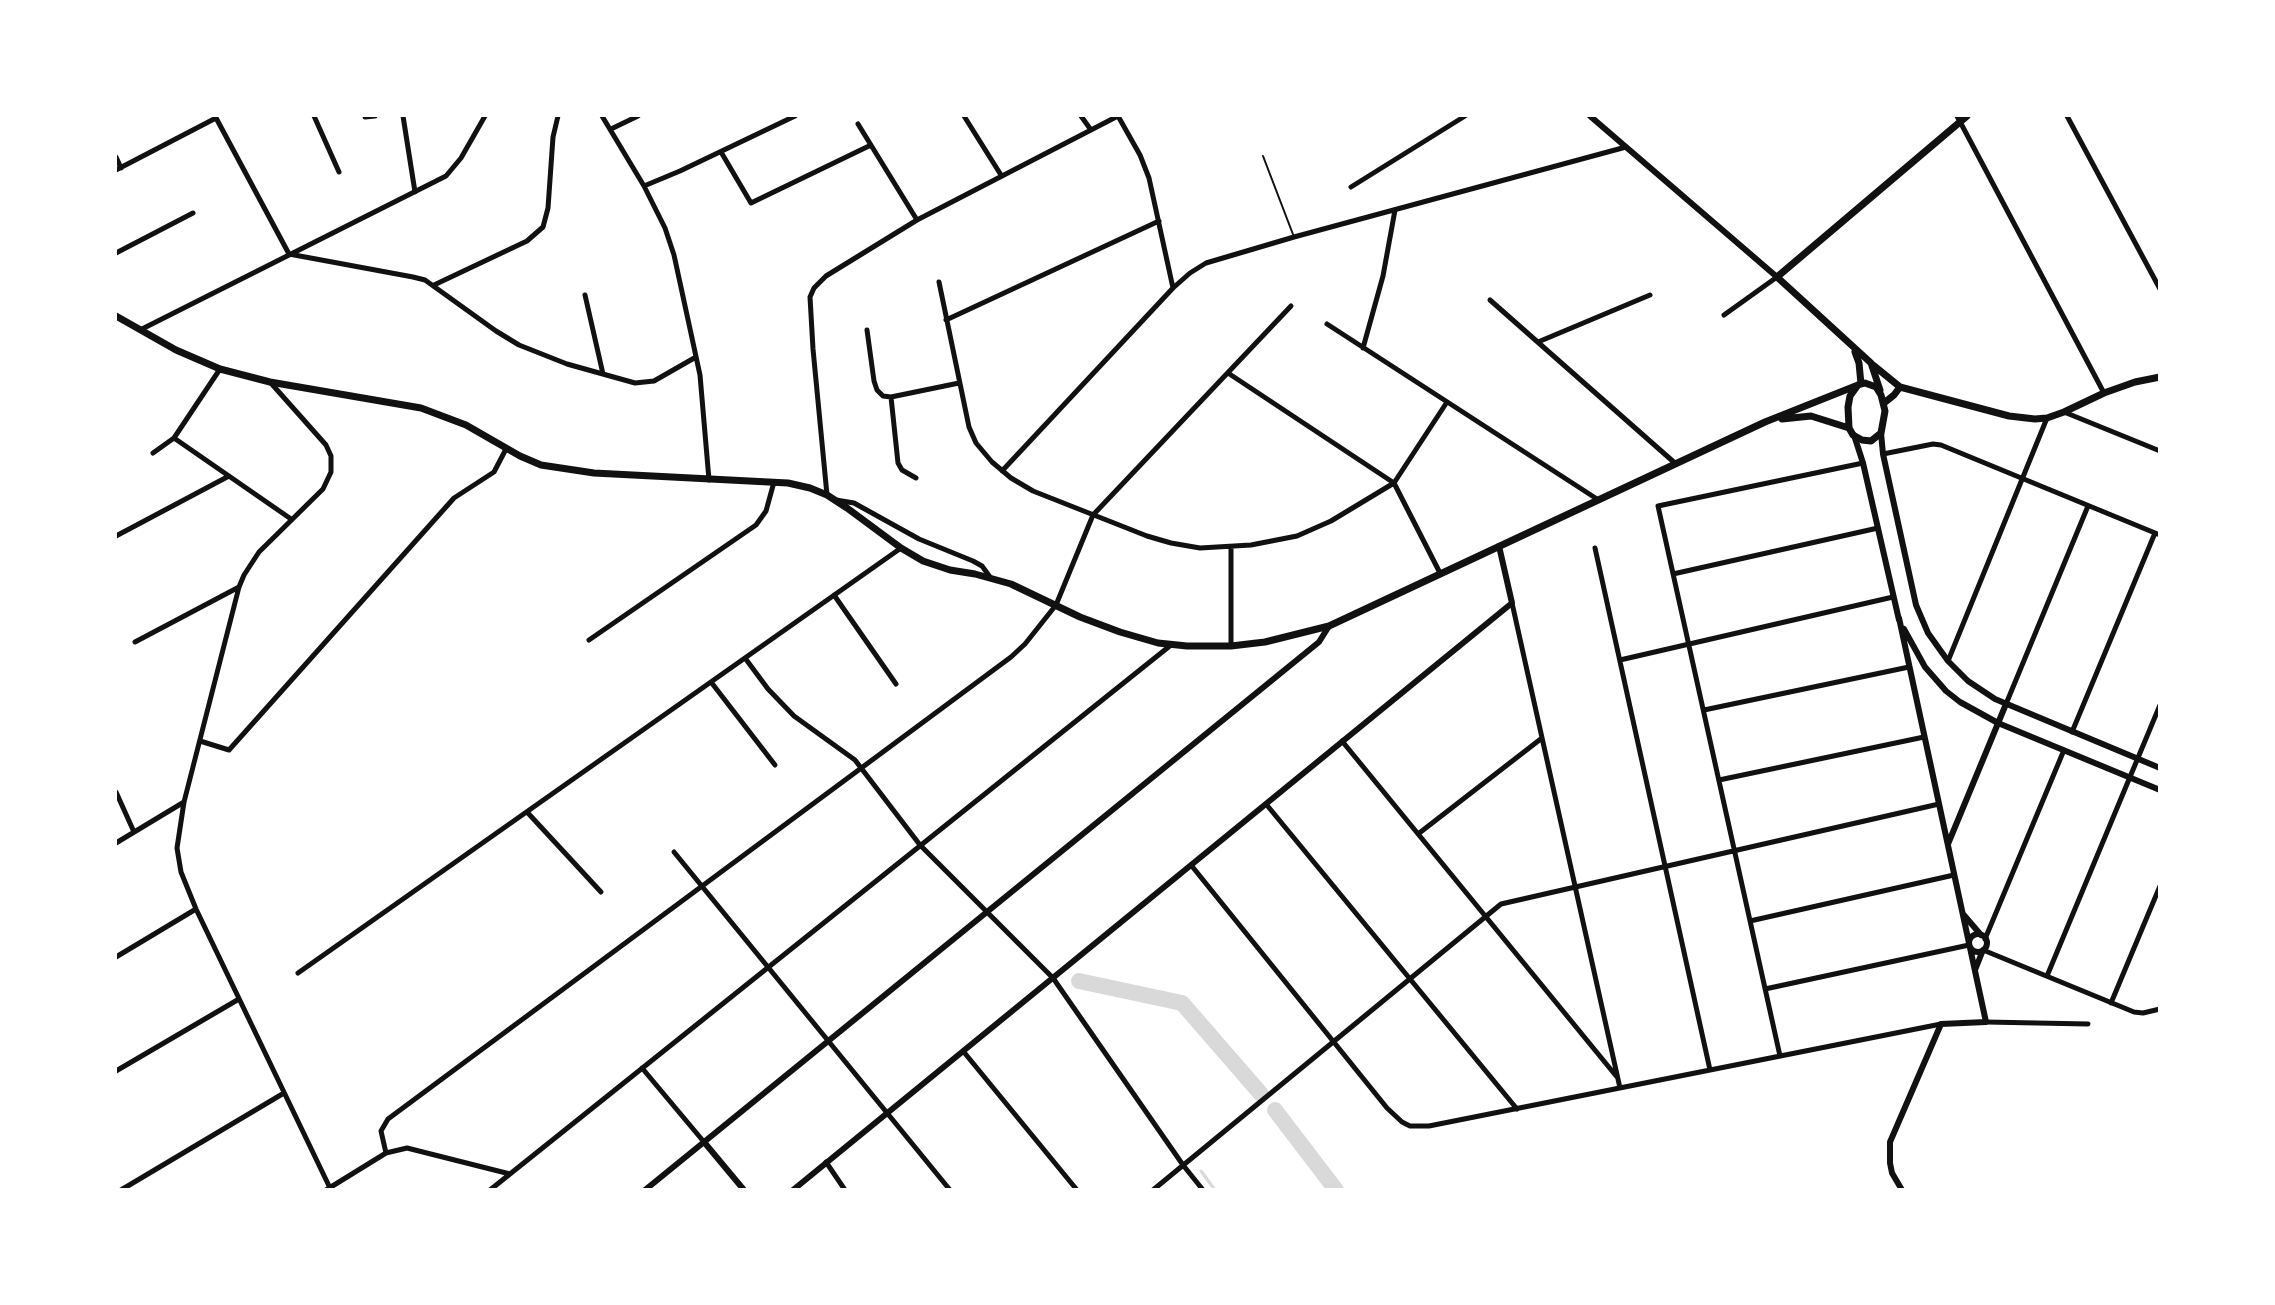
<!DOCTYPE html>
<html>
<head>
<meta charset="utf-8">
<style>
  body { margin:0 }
  #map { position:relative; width:2275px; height:1305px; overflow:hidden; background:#fff; font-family:"DM Sans",sans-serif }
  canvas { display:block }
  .frame { position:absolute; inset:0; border:117px solid #fff; pointer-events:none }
</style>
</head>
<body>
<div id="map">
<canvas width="2275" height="1305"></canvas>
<div class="frame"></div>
</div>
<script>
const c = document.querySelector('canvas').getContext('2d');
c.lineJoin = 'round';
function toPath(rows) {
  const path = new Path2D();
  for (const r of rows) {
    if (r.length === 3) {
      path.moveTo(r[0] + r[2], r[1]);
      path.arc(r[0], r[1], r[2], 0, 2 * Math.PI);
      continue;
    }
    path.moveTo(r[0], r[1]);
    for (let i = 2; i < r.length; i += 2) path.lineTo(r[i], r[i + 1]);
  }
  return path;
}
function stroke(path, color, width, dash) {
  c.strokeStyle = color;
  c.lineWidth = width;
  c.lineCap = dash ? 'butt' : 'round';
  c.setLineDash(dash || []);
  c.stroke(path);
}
stroke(toPath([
  [1201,1171,1215,1190]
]), '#d9d9d9', 3);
stroke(toPath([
  [1079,981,1182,1003,1261,1094],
  [1275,1110,1336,1190]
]), '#d9d9d9', 16);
stroke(toPath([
  [1263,156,1294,237]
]), '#111', 2);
stroke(toPath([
  [215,116,289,254],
  [314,116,339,172],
  [403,116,415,192],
  [602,116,644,186,665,228,674,255,700,375,709,480],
  [964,116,1001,175],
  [1081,116,1091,130],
  [1957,116,2104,393],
  [2067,116,2160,289],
  [365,117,375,116],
  [858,124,917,220],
  [611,129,638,116],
  [721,152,751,203,871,145],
  [116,157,121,168],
  [116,170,216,118],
  [644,186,680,171,795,116],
  [1351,187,1465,116],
  [116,253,193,213],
  [289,254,413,277,425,280,496,331,519,345,567,364,635,383,654,381,696,357],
  [939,282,969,427,976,443,992,462,1011,478,1033,491,1147,536,1171,543,1200,548,1251,545,1297,536,1331,521,1394,483,1447,402],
  [434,285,527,241,543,227,548,208,553,137,558,116],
  [585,295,603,374],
  [1490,300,1676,464],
  [1724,315,1777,277],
  [946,320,1159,221],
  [1327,324,1597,499],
  [140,330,446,176,461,158,485,116],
  [867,330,874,381,877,390,883,396,891,397,959,383],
  [1538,342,1650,295],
  [1363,348,1383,276,1395,210],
  [1228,373,1394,483,1440,573],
  [270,382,326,445,331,456,331,472,323,489,259,552,244,575,239,587,184,802,177,848,181,872,196,909,330,1188],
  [891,397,898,463,902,470,916,478],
  [2064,412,2160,451],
  [174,438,291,519],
  [153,453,174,438,220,369],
  [1883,454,1933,444,1941,445,2160,535],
  [1002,471,1173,288,1190,273,1206,263,1294,237,1626,147],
  [827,495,813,349,810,297,814,288,826,276,917,220,1118,116,1140,155,1149,178,1173,288],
  [836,500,854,503,919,539,973,561,982,566,990,577],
  [116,536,229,476],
  [1231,548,1231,646],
  [1595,548,1710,1070],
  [1673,574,1878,528],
  [834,595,896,684],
  [1512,603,1620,1088],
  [589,640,756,525,766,511,774,482],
  [135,642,239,587],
  [745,658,768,689,794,716,855,760,920,845,1053,978,1183,1165,1203,1190],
  [1620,660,1893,597],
  [1948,661,2047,418],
  [711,682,775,765],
  [2006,704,2088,506],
  [1704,710,1909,667],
  [2072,732,2155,533],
  [200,741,229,750,454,498,494,472,506,449],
  [1342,741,1617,1077],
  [1719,780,1924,737],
  [116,792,134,832],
  [1266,804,1517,1109],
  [527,812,601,892],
  [1418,834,1542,738],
  [116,843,184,802],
  [674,852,950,1190],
  [1191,865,1387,1108,1402,1122,1410,1126,1429,1126,1941,1024],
  [1750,921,1954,875],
  [1985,939,2064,750],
  [1983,950,2134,1012,2143,1013,2160,1009],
  [116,957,196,909],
  [298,973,901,548],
  [2047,976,2160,705],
  [1765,989,1969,945],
  [2111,1003,2160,886],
  [1986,1022,2088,1024],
  [963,1051,1077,1190],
  [1780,1056,1658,506,1863,463],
  [642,1068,704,1142],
  [116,1071,239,999],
  [386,1153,407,1148,510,1174],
  [826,1162,845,1190],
  [121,1190,284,1093],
  [326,1190,386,1153,381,1131,388,1119,1011,657,1025,644,1056,605,1093,515,1291,306],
  [490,1190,1171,645],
  [1153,1190,1501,904,1939,804]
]), '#111', 5);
stroke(toPath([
  [1590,116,1777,277],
  [1881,433,1883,454,1916,605,1928,633,1948,661,1968,681,1995,699,2160,768],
  [1854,435,1863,463,1899,620],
  [1899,618,1986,1022,1941,1024,1890,1142,1890,1163,1892,1173,1902,1190],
  [1904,629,1925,667,1946,691,1960,702,1998,723,2160,790],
  [1948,844,2006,704],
  [1963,914,1981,935],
  [1978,943,9],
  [1975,970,1983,950],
  [704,1142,744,1190],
  [645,1190,1319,642,1329,626],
  [793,1190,1512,603,1499,546]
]), '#111', 6);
stroke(toPath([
  [116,316,176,350,220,369,270,382,421,408,466,425,520,456,541,465,594,473,788,483,810,488,827,495,847,508,901,548,923,561,950,570,975,574,1011,584,1080,617,1120,632,1158,643,1187,646,1231,646,1265,642,1329,626,1765,422,1858,385,1865,383,1876,387,1881,395,1885,411,1881,433,1871,441,1862,440,1853,435,1849,428,1848,407,1850,396,1858,385],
  [1855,352,1859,363,1861,384],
  [1873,365,1900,387,2009,416,2035,419,2047,418,2064,412,2104,393,2135,382,2160,377],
  [1880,390,1871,363,1777,277,1967,116],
  [1884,403,1894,395,1900,387],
  [1782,419,1811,416,1849,428]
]), '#111', 7);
</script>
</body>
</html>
